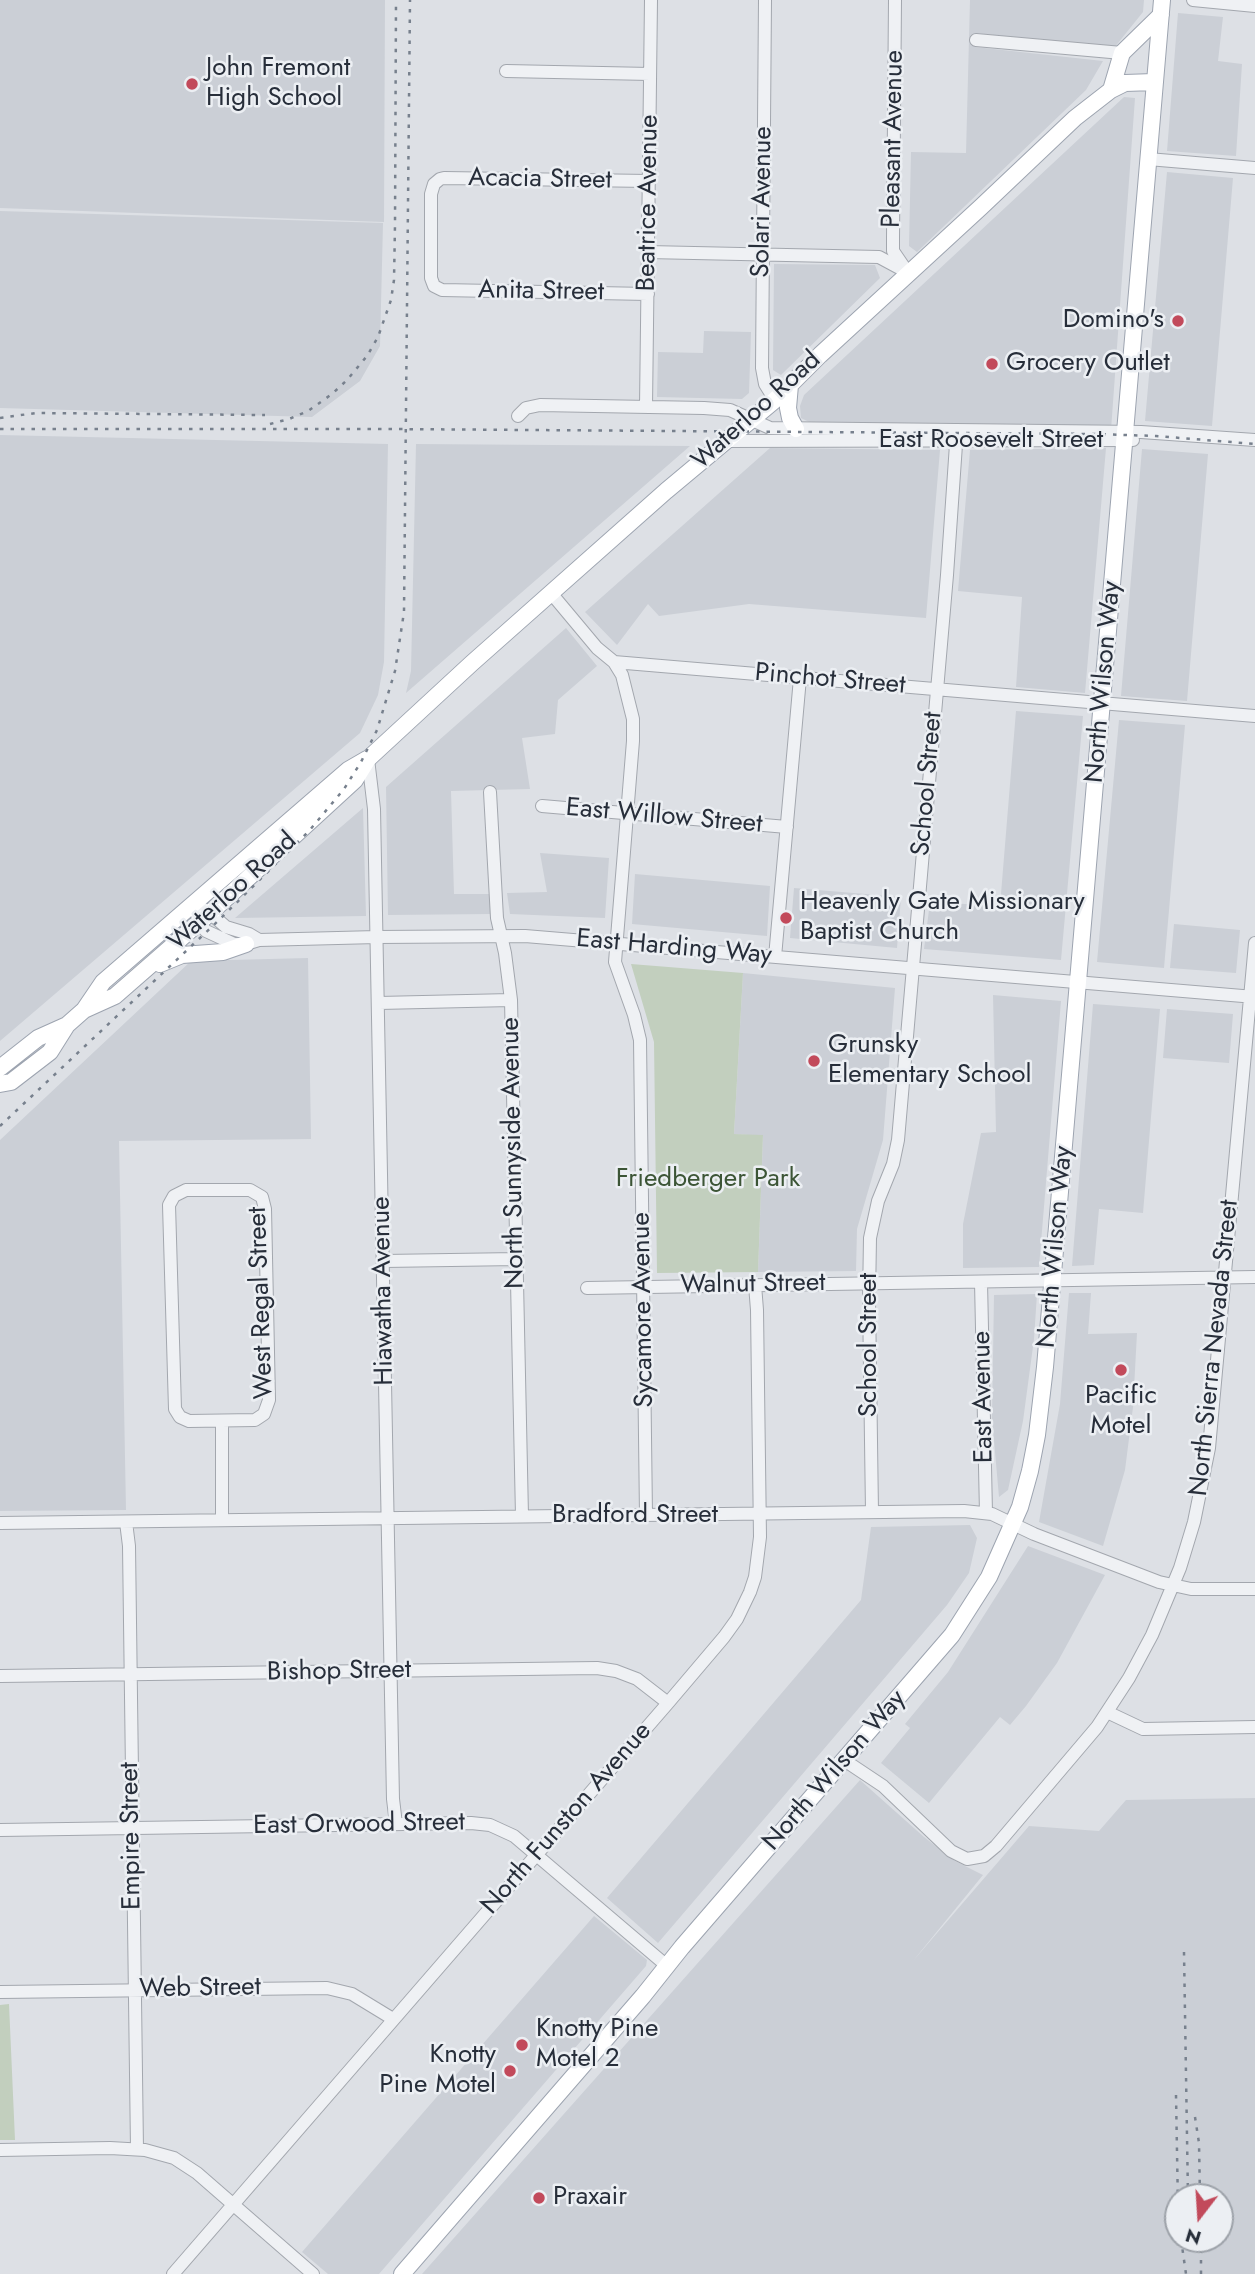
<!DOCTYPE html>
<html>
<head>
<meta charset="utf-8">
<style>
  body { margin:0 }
  #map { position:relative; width:1255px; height:2274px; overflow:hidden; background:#dde0e5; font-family:Jost,sans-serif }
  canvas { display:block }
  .north { position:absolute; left:1164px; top:2183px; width:70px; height:70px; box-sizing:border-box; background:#eceff3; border:2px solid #9da2a9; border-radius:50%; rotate:197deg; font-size:19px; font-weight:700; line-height:28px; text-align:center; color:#272e3a }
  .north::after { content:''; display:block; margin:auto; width:24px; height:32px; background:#c24a5b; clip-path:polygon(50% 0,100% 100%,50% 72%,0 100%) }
</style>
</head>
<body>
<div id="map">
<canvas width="1255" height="2274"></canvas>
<div class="north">N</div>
</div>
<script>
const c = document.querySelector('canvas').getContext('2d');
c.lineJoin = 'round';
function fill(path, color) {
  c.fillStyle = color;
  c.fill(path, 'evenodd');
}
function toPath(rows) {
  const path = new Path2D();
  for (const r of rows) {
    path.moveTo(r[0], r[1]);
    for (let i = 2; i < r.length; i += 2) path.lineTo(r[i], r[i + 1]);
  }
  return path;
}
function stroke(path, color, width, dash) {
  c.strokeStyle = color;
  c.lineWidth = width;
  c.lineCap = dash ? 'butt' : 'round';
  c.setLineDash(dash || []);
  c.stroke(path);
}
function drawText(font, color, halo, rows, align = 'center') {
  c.font = font + ' Jost,sans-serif';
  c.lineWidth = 5;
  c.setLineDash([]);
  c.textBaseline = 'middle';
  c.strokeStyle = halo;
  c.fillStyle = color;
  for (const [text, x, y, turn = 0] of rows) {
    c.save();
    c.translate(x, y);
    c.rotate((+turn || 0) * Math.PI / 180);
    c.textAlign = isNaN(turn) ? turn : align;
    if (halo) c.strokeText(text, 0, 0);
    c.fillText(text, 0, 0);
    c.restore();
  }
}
fill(toPath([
  [0,0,385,0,384,222,0,208],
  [970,0,1144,0,1143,12,1114,48,975,33,975,47,1103,61,1086,90,917,252,909,246,911,152,966,153],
  [1178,13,1223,17,1218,61,1242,64,1236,156,1167,151],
  [1124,97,1135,98,1111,430,811,423,801,418,800,406,804,395],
  [1167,172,1233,178,1212,426,1145,421],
  [0,211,383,223,380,346,360,381,312,417,0,408],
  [774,264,875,265,880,278,781,375,773,370],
  [704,331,751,332,749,393,742,399,657,397,658,352,703,353],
  [0,435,388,444,384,662,378,695,360,733,0,1041],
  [416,444,690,446,406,693,411,671],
  [770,448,940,450,926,618,749,604,659,616,648,604,617,645,585,612],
  [1106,448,1085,693,1016,687,1022,597,958,591,970,450],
  [1142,449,1208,454,1187,701,1121,696],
  [566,628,597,666,558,700,555,734,522,738,530,789,451,791,454,894,489,894,492,914,388,915,386,787],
  [1016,711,1083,716,1061,960,924,949,930,902,1000,906],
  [1119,720,1185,725,1164,968,1097,962],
  [363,808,366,916,235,918,306,857],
  [540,853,609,858,605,918,510,914,507,893,547,892],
  [635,874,770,886,767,936,632,924],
  [794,888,901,897,897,948,790,938],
  [1174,924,1240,930,1236,973,1170,968],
  [308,958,311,1139,119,1141,126,1510,0,1511,0,1140,191,961],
  [743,973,895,988,883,1140,857,1229,856,1271,758,1272,763,1136,734,1134],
  [993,995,1061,1001,1039,1267,963,1268,963,1224,981,1133,996,1132],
  [1093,1004,1160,1009,1143,1213,1099,1209,1094,1265,1072,1266],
  [1167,1009,1233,1014,1229,1063,1163,1058],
  [1069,1293,1091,1293,1088,1334,1137,1333,1133,1407,1125,1470,1103,1546,1039,1522,1060,1404],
  [1037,1294,1034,1339,1023,1421,1008,1490,999,1497,992,1418,994,1295],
  [970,1525,977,1538,969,1573,947,1605,658,1943,607,1898,861,1600,871,1527],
  [1028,1546,1105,1575,1057,1663,1026,1706,1010,1725,1000,1717,929,1803,881,1763,910,1728,905,1724,948,1672],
  [860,1780,924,1837,955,1861,983,1875,913,1961,1029,1826,1099,1831,1126,1800,1255,1798,1255,2274,422,2274],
  [1178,2197,1220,2197,1220,2239,1178,2239],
  [594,1916,647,1960,646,1966,379,2274,328,2274,302,2252]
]), '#cbcfd6');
fill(toPath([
  [631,964,743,973,734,1134,763,1135,758,1272,657,1273,654,1042],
  [9,2004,15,2140,0,2140,0,2005]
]), '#c2cfbe');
const minor = toPath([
  [765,0,762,368,765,384,775,400],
  [895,0,893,238,893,251,908,273],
  [1193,0,1255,6],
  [976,40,1122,53],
  [506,71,650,74],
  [1148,159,1255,168],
  [648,252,879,257,905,271],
  [648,294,442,290,434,286,431,278,431,194,434,184,440,179,444,178,649,181],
  [646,407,651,0],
  [518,416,526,408,540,405,704,408,730,410,770,428,1141,432,1255,440],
  [726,441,1133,440],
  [551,593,597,648,614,662,622,675,633,719,633,741,615,962,634,1015,640,1040,646,1515],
  [614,662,1255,716],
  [368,759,374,809,393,1799,396,1824],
  [490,792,497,918,505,953,511,1000,522,1516],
  [542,806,787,827],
  [193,903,210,913,226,927,249,934,259,940],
  [197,915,199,923,206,931,234,944,246,944,259,940,377,937,525,936,1255,997],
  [775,957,800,678],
  [379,1003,511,1000],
  [186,1190,250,1190,262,1197,265,1209,269,1400,264,1414,255,1420,189,1421,180,1417,175,1409,169,1205,174,1196,186,1190],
  [384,1261,517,1259],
  [981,1282,986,1513],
  [587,1288,1255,1277],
  [222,1421,222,1520],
  [872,1512,869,1299,870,1238,878,1201,893,1164,898,1140,947,575,957,430],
  [126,1522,129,1546,137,2149],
  [0,1523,964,1511,992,1514,1034,1534,1159,1582,1191,1589,1255,1589],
  [0,1676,597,1668,616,1671,637,1679,668,1703],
  [1107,1712,1143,1729,1255,1727],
  [844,1760,883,1786,951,1851,967,1859,984,1856,996,1846,1097,1727,1129,1678,1152,1635,1180,1568,1194,1522,1209,1448,1255,943],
  [0,1830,471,1823,490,1825,514,1836,667,1966],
  [0,1992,327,1988,352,1994,393,2019],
  [0,2150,110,2148,145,2150,174,2158,197,2173,313,2274],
  [173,2274,668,1703,724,1637,737,1619,750,1592,755,1577,760,1537,757,1310,755,1285]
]);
const major = toPath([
  [1111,90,1122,53,1161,15],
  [790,385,788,408,790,418,796,429],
  [160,964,182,955,223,952,246,944],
  [84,1010,115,996,210,913,355,780,368,759,472,663,666,491,775,400,820,355,981,207,1075,118,1111,90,1125,83,1154,82],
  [0,1068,38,1038,67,1025],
  [0,1084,11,1082,50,1052,67,1025,84,1010,103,982,348,770,367,759],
  [402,2274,643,1996,682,1947,952,1635,989,1577,1020,1507,1030,1471,1037,1435,1045,1367,1162,0]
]);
stroke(minor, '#a3a7ae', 14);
stroke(major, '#9da4b0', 18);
stroke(minor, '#eff1f4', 12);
stroke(major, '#fff', 16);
stroke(toPath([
  [0,418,36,413,265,415],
  [270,424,289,419,308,411,332,394,347,380,367,356,378,337,391,300,394,280,395,225,396,0],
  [0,429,391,429,1095,434,1156,436,1255,444],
  [0,1126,218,921,309,831,344,789,361,762,377,730,395,671,404,612,410,0],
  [1184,1952,1188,2197],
  [1176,2095,1178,2208],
  [1195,2117,1199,2143,1200,2197],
  [1181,2239,1186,2274],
  [1201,2239,1201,2274]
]), '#77808d', 2.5, [3.5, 7]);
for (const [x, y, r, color] of [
  [192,84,7,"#c24a5b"],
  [1178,321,7,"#c24a5b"],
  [992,364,7,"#c24a5b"],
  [786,918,7,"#c24a5b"],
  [814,1061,7,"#c24a5b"],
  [1121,1370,7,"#c24a5b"],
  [522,2045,7,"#c24a5b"],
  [510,2071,7,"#c24a5b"],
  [539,2198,7,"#c24a5b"]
]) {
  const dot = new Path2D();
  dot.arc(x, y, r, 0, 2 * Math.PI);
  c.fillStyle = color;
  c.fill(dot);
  stroke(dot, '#eceff3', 2.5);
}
drawText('26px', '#272e3a', '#eceff3', [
  ["John Fremont",206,69],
  ["High School",206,99],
  ["Domino's",1164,321,"right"],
  ["Grocery Outlet",1006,364],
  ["Heavenly Gate Missionary",800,903],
  ["Baptist Church",800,933],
  ["Grunsky",828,1046],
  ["Elementary School",828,1076],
  ["Pacific",1121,1397,"center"],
  ["Motel",1121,1427,"center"],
  ["Knotty Pine",536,2030],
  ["Motel 2",536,2060],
  ["Knotty",496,2056,"right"],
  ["Pine Motel",496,2086,"right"],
  ["Praxair",553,2198]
], 'left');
drawText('26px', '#272e3a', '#eceff3', [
  ["Pleasant Avenue",894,139,-89],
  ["Acacia Street",540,180,1],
  ["Solari Avenue",763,202,-89],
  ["Beatrice Avenue",649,203,-89],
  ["Anita Street",541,292,1],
  ["Waterloo Road",757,411,-42],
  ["East Roosevelt Street",991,441],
  ["Pinchot Street",830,680,5],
  ["North Wilson Way",1104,682,-85],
  ["School Street",928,784,-85],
  ["East Willow Street",664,817,5],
  ["Waterloo Road",233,892,-42],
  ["East Harding Way",674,948,5],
  ["North Sunnyside Avenue",514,1153,-91],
  ["North Wilson Way",1056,1247,-85],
  ["Walnut Street",753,1285,-1],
  ["Hiawatha Avenue",384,1291,-91],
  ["West Regal Street",262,1303,-92],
  ["Sycamore Avenue",644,1310,-91],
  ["School Street",870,1345,-90],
  ["North Sierra Nevada Street",1215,1348,-84],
  ["East Avenue",984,1397,-91],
  ["Bradford Street",635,1516],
  ["Bishop Street",339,1672,-1],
  ["North Wilson Way",835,1771,-49],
  ["North Funston Avenue",567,1819,-49],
  ["East Orwood Street",359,1825,-1],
  ["Empire Street",132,1836,-91],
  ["Web Street",200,1989,-1]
]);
drawText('26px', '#3c5536', '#eceff3', [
  ["Friedberger Park",708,1180]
]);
</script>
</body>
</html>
